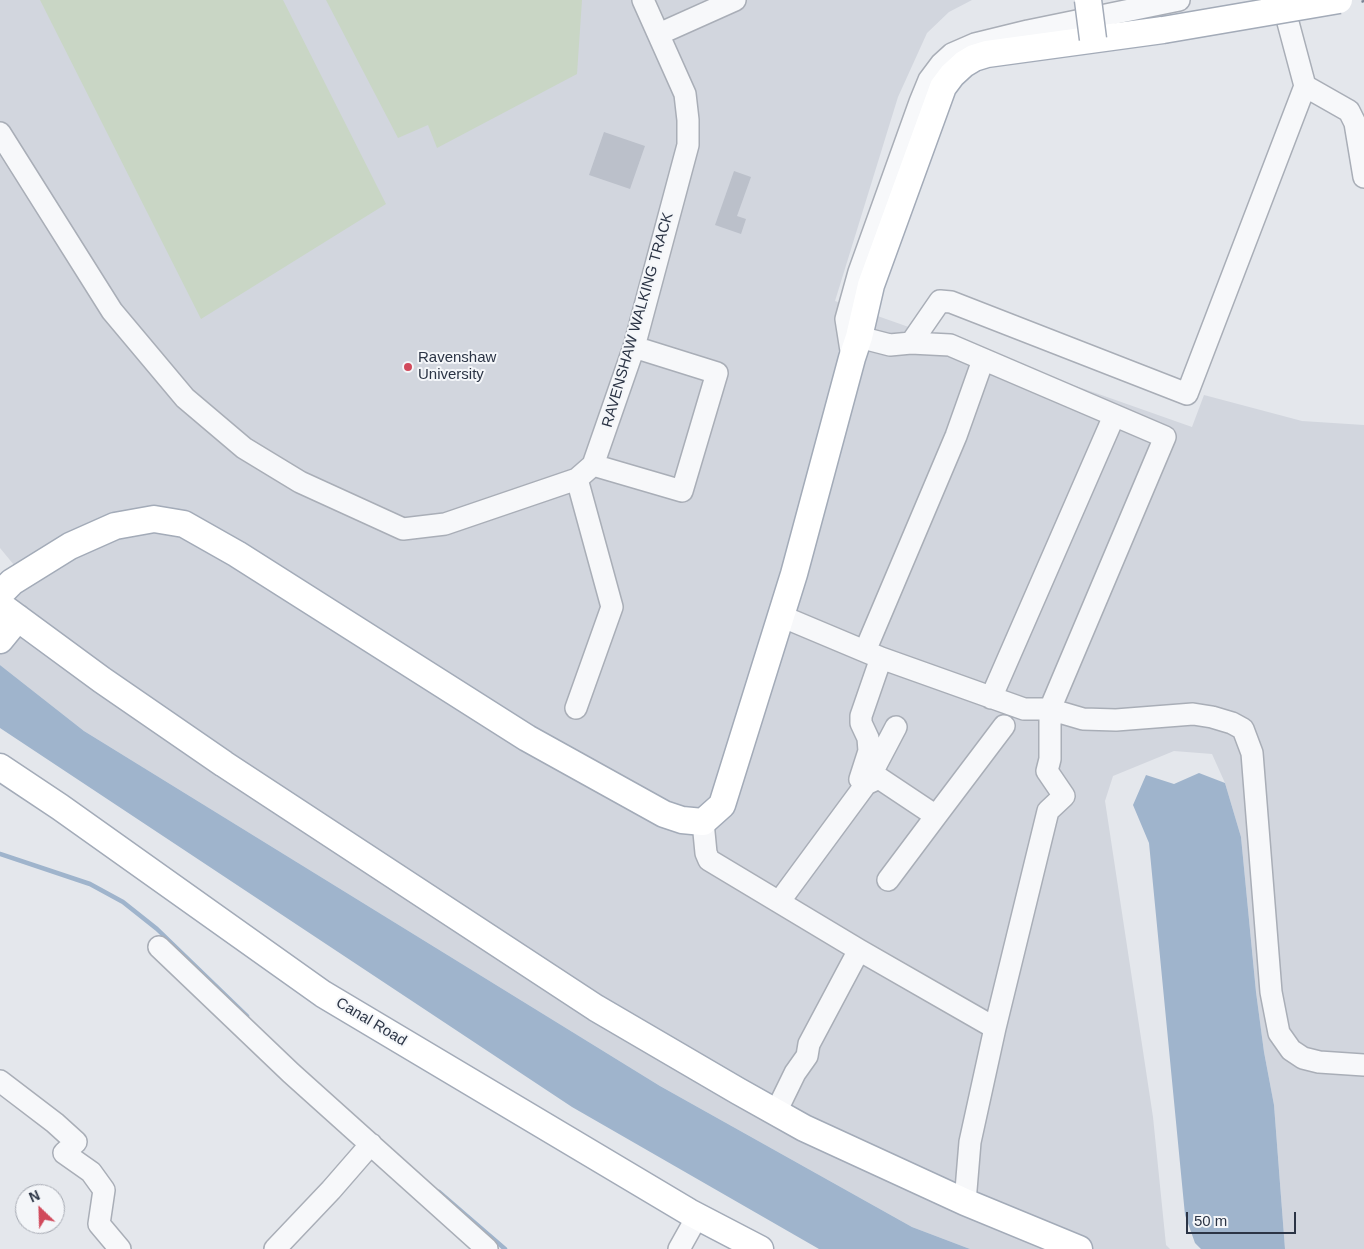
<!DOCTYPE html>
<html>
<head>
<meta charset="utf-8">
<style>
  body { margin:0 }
  #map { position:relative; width:1364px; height:1249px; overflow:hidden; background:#e4e7ec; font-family:Arial,sans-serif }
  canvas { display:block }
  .north { position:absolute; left:15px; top:1184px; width:50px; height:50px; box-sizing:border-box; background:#f4f6f9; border:1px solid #a4a8b1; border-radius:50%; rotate:336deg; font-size:14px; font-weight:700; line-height:20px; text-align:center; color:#2b3445 }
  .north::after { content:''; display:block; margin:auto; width:18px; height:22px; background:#d1495b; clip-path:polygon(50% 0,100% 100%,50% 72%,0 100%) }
  .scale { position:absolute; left:1186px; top:1212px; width:110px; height:22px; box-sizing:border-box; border:2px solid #2b3445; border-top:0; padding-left:6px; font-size:15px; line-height:18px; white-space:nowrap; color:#2b3445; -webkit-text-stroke:4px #f4f6f9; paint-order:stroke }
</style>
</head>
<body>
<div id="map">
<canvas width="1364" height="1249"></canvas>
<div class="north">N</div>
<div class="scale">50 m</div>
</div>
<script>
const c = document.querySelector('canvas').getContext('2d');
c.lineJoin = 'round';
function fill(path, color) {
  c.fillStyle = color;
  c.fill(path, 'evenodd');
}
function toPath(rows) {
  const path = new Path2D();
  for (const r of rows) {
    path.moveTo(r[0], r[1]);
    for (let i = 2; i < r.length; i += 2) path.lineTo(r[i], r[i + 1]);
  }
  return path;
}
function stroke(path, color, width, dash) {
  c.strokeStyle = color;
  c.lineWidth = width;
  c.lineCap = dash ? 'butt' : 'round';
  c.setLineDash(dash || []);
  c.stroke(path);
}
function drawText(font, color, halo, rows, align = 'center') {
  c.font = font + ' Arial,sans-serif';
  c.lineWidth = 4;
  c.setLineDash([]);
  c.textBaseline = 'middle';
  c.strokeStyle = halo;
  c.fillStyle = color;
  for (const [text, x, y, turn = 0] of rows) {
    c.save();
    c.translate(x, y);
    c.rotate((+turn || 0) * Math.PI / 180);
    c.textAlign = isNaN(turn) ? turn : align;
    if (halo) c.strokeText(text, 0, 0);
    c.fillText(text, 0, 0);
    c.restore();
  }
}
fill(toPath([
  [0,0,972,0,949,12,927,33,898,97,835,301,1192,427,1204,395,1302,421,1364,425,1364,1249,1285,1249,1274,1105,1264,1052,1256,992,1241,837,1225,783,1212,754,1174,751,1113,776,1105,801,1153,1117,1166,1245,1170,1249,970,1249,912,1227,660,1086,84,731,0,665,0,616,28,582,0,548]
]), '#d2d6de');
fill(toPath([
  [40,0,283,0,386,204,201,319],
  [326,0,582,0,577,74,437,148,428,125,398,138]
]), '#c9d6c5');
fill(toPath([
  [0,665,84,731,660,1086,912,1227,970,1249,819,1249,572,1107,0,728],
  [1199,773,1225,783,1241,837,1256,992,1264,1052,1274,1105,1285,1249,1201,1249,1195,1243,1185,1215,1149,843,1133,805,1146,775,1174,784]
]), '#9fb4cc');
stroke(toPath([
  [0,854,90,884,123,902,157,929,247,1016],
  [439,1192,505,1249]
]), '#9fb4cc', 4.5);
fill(toPath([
  [604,132,645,146,630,189,589,175],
  [734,171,751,177,737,216,746,219,741,234,715,225]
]), '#bbc0ca');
const minor = toPath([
  [659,34,735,0],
  [1305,86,1349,111,1355,123,1364,177],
  [0,133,112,311,185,398,244,448,300,482,403,529,445,524,577,479,593,465,634,347,688,145,688,120,685,94,643,0],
  [859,337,890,345,911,343,950,345,1165,437,1050,709,1050,759,1047,771,1064,796,1048,811,995,1028],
  [911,343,940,301,951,302,1187,394,1305,86,1282,0],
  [852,357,846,319,859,272,920,102,929,80,941,64,952,54,975,44,1028,31,1179,0],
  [593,465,682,491,717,373,634,347],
  [781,616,881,658,1024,709,1049,709,1083,719,1116,720,1193,714,1212,717,1232,723,1243,729,1252,753,1271,992,1279,1033,1291,1050,1303,1058,1319,1062,1364,1065],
  [865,651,956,436,983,360],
  [881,658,861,716,861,723,868,738,869,751,860,779,866,784,896,727],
  [991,698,1114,416],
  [576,708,612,607,577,479],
  [703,822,706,853,709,860,859,950,995,1028,970,1142,965,1202],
  [888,880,936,816],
  [779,902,866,784,879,778,936,816,1004,726],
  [159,947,291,1073,487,1249],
  [0,1081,55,1123,76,1142,64,1153,91,1172,104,1190,99,1224,120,1249],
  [776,1112,795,1073,807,1056,809,1044,859,950],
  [275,1249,331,1190,371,1144],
  [679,1249,698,1215]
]);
const major = toPath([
  [0,594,12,582,70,546,115,526,154,519,184,524,237,554,527,738,664,814,682,820,703,822,722,805,794,574,852,358,859,337,871,285,943,87,952,75,964,64,974,58,987,54,1163,30],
  [0,605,102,680,224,764,596,1008,738,1091,804,1128,965,1202,1079,1249],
  [0,640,18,618],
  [0,767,60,807,323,994,689,1212,760,1249]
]);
stroke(minor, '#a9aeb7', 24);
stroke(major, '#a3abb8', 29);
stroke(minor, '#f7f8fa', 21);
stroke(major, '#fff', 26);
stroke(toPath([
  [1363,0,1364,3]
]), '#7d8696', 4, [2.5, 5]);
const majorBridge = toPath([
  [1088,0,1093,39],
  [1163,30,1339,0]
]);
stroke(majorBridge, '#a3abb8', 29, []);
stroke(majorBridge, '#fff', 26);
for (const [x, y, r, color] of [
  [408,367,5,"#d1495b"]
]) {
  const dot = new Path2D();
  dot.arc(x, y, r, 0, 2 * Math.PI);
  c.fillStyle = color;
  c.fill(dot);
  stroke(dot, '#f4f6f9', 2);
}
drawText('15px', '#2b3445', '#f4f6f9', [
  ["RAVENSHAW WALKING TRACK",638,320,-74],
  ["Canal Road",371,1022,31]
]);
drawText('15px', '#2b3445', '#f4f6f9', [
  ["Ravenshaw",418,358],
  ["University",418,375]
], 'left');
</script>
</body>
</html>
